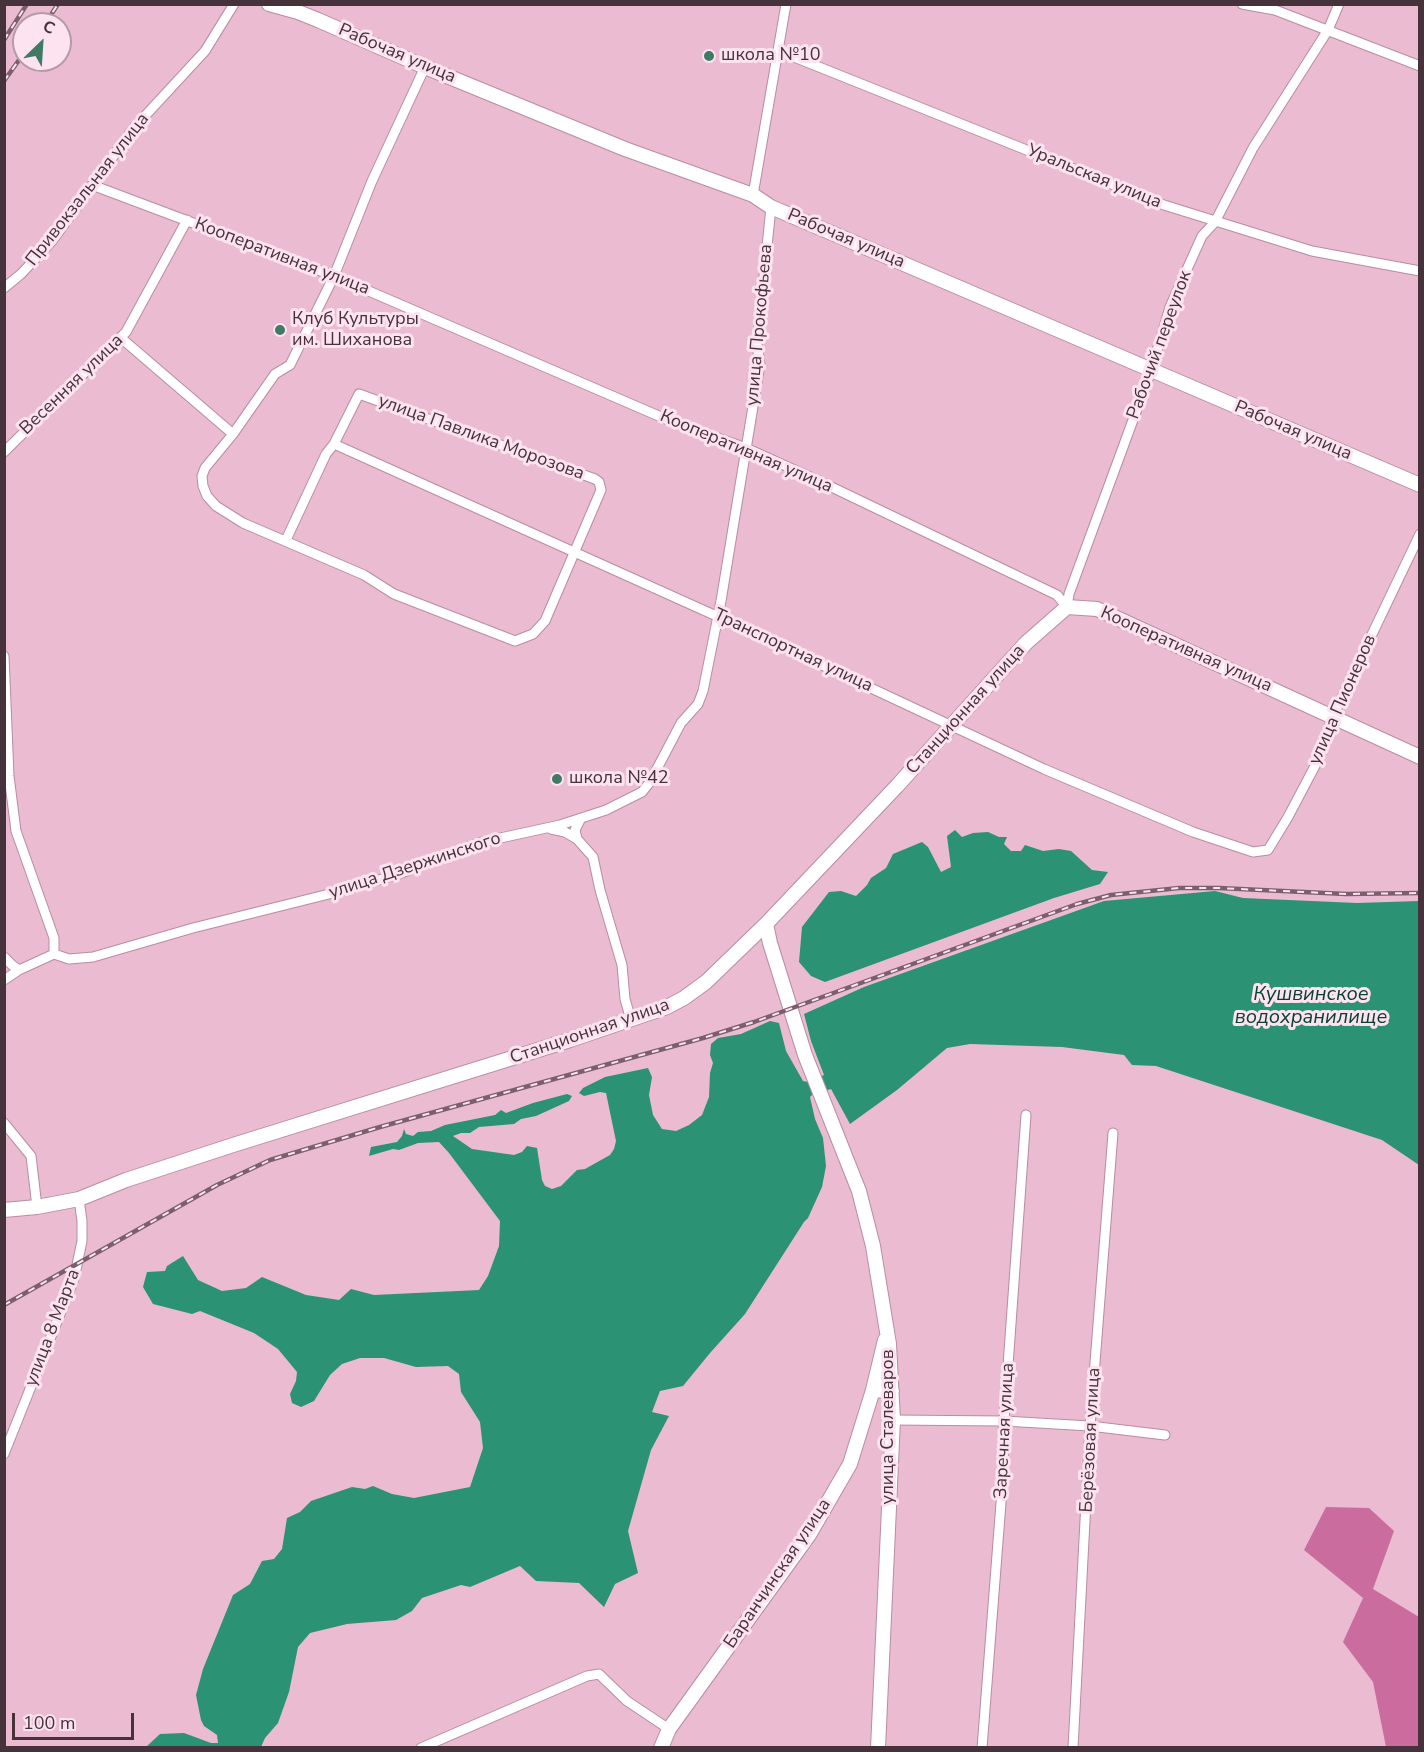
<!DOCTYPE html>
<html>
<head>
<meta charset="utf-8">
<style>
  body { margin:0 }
  #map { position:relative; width:1424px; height:1752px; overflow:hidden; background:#eabbd1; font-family:"Nunito Sans",sans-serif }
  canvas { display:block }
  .frame { position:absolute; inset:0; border:6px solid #45323b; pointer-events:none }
  .north { position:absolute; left:12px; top:12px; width:60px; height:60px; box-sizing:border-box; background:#fce3ef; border:2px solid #b39ca7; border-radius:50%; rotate:25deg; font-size:16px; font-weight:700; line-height:24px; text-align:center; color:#45323b }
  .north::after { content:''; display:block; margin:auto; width:21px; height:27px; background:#3e7a64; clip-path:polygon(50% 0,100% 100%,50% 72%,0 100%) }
  .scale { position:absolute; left:12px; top:1713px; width:122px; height:27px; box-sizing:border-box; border:3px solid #45323b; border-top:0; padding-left:8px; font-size:18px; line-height:21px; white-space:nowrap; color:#45323b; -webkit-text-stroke:4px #fce3ef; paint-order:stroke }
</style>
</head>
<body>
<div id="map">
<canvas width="1424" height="1752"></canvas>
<div class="frame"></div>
<div class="north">С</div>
<div class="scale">100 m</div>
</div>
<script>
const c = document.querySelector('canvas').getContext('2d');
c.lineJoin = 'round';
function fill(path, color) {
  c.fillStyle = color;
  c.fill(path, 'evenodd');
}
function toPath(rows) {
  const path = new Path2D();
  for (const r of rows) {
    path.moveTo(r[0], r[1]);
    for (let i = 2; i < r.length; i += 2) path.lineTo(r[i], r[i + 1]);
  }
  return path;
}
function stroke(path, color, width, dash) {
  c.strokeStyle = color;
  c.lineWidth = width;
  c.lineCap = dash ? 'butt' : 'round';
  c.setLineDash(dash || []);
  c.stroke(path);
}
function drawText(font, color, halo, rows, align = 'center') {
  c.font = font + ' "Nunito Sans",sans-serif';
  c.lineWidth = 6;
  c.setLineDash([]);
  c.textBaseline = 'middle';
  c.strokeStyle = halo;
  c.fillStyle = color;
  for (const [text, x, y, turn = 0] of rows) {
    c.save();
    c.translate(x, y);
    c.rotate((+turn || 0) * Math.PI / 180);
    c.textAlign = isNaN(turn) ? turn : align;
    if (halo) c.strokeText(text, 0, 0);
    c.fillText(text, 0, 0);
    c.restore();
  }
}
fill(toPath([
  [1326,1507,1369,1508,1394,1531,1373,1589,1419,1617,1419,1747,1386,1747,1373,1682,1343,1642,1363,1598,1304,1550]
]), '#ca6d9e');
fill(toPath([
  [955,830,962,837,973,833,988,832,999,837,1007,837,1004,844,1011,851,1021,851,1025,845,1043,851,1059,849,1071,851,1092,870,1108,872,1100,884,1054,898,825,982,811,976,799,962,802,927,829,892,841,891,856,896,867,885,871,878,886,868,893,854,922,842,928,847,941,872,951,867,947,836],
  [1215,891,1243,898,1357,903,1419,901,1419,1165,1382,1140,1156,1066,1132,1065,1124,1055,1062,1047,970,1044,947,1048,897,1090,850,1124,831,1089,813,1094,810,1097,815,1119,823,1138,826,1166,822,1187,808,1218,804,1222,745,1314,710,1353,683,1386,660,1391,652,1412,669,1416,651,1450,628,1531,638,1573,615,1584,604,1607,579,1583,536,1581,520,1566,470,1587,461,1585,422,1598,412,1611,396,1620,347,1624,310,1633,298,1647,289,1692,278,1723,265,1738,261,1747,146,1747,160,1734,184,1733,211,1743,218,1743,217,1735,204,1726,201,1720,196,1695,203,1669,233,1595,250,1584,262,1561,274,1559,282,1549,287,1518,300,1512,311,1501,352,1487,365,1489,373,1486,392,1494,414,1498,470,1487,483,1448,480,1422,461,1392,459,1374,448,1366,416,1367,384,1358,360,1358,342,1364,330,1375,314,1401,301,1407,292,1403,290,1394,296,1381,297,1372,278,1349,254,1333,200,1311,192,1314,153,1304,143,1287,147,1272,165,1271,167,1266,183,1256,198,1280,222,1291,246,1288,262,1277,306,1295,339,1300,351,1289,374,1295,479,1290,488,1276,499,1246,500,1221,449,1153,439,1142,418,1143,399,1150,393,1149,369,1156,371,1147,397,1142,402,1136,404,1129,406,1134,413,1136,418,1132,431,1131,445,1125,495,1115,501,1110,506,1113,533,1103,567,1094,572,1096,569,1101,536,1116,521,1119,514,1124,479,1127,470,1133,461,1133,453,1136,472,1149,514,1155,522,1152,527,1146,537,1148,542,1180,545,1186,552,1189,561,1186,577,1170,585,1169,610,1155,614,1149,616,1141,606,1093,600,1092,584,1096,579,1093,583,1088,605,1077,648,1068,652,1077,649,1095,653,1115,662,1129,676,1131,689,1125,702,1115,709,1097,710,1073,713,1063,710,1055,711,1044,718,1038,741,1034,770,1021,779,1023,786,1051,803,1081,808,1082,824,1075,811,1041,804,1014,864,987,1104,901]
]), '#2b9273');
const street = toPath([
  [1242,4,1275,10,1420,66],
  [779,51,1164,205,1312,251,1420,271],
  [92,185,334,276,675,423,746,448,819,481,1057,595,1067,607],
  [753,195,786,4],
  [4,288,21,274,52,241,132,130,205,51,234,4],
  [121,338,233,434],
  [334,444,732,623,1044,769,1193,832,1253,852,1268,850,1288,817,1316,764,1333,716,1420,534],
  [4,452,126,332,187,220],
  [286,540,326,454,334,444,359,394,595,479,599,482,601,490,545,621,533,634,515,641,394,594,364,575,243,523,216,506,207,496,203,486,202,476,205,468,233,434,275,374,290,365,334,276,372,181,425,67],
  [1067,607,1069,594,1151,371,1170,307,1202,236,1215,222,1253,148,1328,30,1339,4],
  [4,656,9,776,16,831,54,938,54,954,69,959,93,957,193,928,337,892,396,875,482,842,560,825,606,810,642,792,650,782,681,723,698,704,703,691,721,601,760,364,757,345,771,207],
  [581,818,575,830,577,839,593,857,600,890,622,965,625,999,631,1020],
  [551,829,565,832,577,839],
  [4,957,12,965,19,970,54,954],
  [4,980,19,970],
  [4,1123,31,1156,37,1207],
  [893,1420,1004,1421,1090,1426,1165,1435],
  [4,1454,74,1279,82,1241,82,1221,79,1199],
  [421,1748,587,1676,599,1674,627,1701,669,1729],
  [982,1748,1003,1477,1004,1421,1026,1115],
  [1073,1748,1090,1426,1113,1133]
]);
const secondary = toPath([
  [269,4,298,12,318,20,425,67,625,149,753,195,771,207,1420,485],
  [766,924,770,943,805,1055,859,1191,873,1246,889,1344,893,1420,878,1748],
  [4,1210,37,1207,79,1199,126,1180,233,1145,570,1040,667,1007,684,998,706,982,766,924,897,786,1026,643,1067,607,1097,609,1420,757],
  [873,1390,885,1340],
  [661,1748,669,1729,809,1535,850,1464,873,1390,892,1391]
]);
stroke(street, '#b98ca1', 11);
stroke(secondary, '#b98ca1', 16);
stroke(street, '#fff', 9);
stroke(secondary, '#fff', 14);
const rail = toPath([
  [45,24,58,4],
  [4,40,27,4],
  [4,81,24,53],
  [4,1305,217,1185,270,1160,380,1127,703,1038,754,1022,1077,904,1111,895,1179,888,1219,888,1346,894,1420,893]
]);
stroke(rail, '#7b5f6c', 4.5);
stroke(rail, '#fce3ef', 2, [7]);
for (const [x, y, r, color] of [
  [709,56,6,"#3e7a64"],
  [280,330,6,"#3e7a64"],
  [557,779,6,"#3e7a64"]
]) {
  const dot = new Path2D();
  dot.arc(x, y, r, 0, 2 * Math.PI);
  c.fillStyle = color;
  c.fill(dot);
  stroke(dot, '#fce3ef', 2);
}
drawText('18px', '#45323b', '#fce3ef', [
  ["Рабочая улица",397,54,23],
  ["Уральская улица",1094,177,22],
  ["Привокзальная улица",88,190,-52],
  ["Рабочая улица",846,239,23],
  ["Кооперативная улица",282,257,21],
  ["улица Прокофьева",760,325,-85],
  ["Рабочий переулок",1160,345,-70],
  ["Весенняя улица",72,385,-44],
  ["Рабочая улица",1293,431,23],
  ["улица Павлика Морозова",481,438,20],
  ["Кооперативная улица",746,452,23],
  ["Кооперативная улица",1186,650,24],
  ["Транспортная улица",793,651,25],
  ["улица Пионеров",1343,700,-66],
  ["Станционная улица",966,710,-48],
  ["улица Дзержинского",415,866,-18],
  ["Станционная улица",590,1032,-19],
  ["улица 8 Марта",53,1328,-69],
  ["улица Сталеваров",889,1427,-90],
  ["Заречная улица",1005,1431,-87],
  ["Берёзовая улица",1091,1440,-87],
  ["Баранчинская улица",778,1574,-56]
]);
drawText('18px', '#45323b', '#fce3ef', [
  ["школа №10",721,56],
  ["Клуб Культуры",292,320],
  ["им. Шиханова",292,341],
  ["школа №42",569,779]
], 'left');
drawText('italic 20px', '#074231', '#fce3ef', [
  ["Кушвинское",1311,995],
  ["водохранилище",1311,1018]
]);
</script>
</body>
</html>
